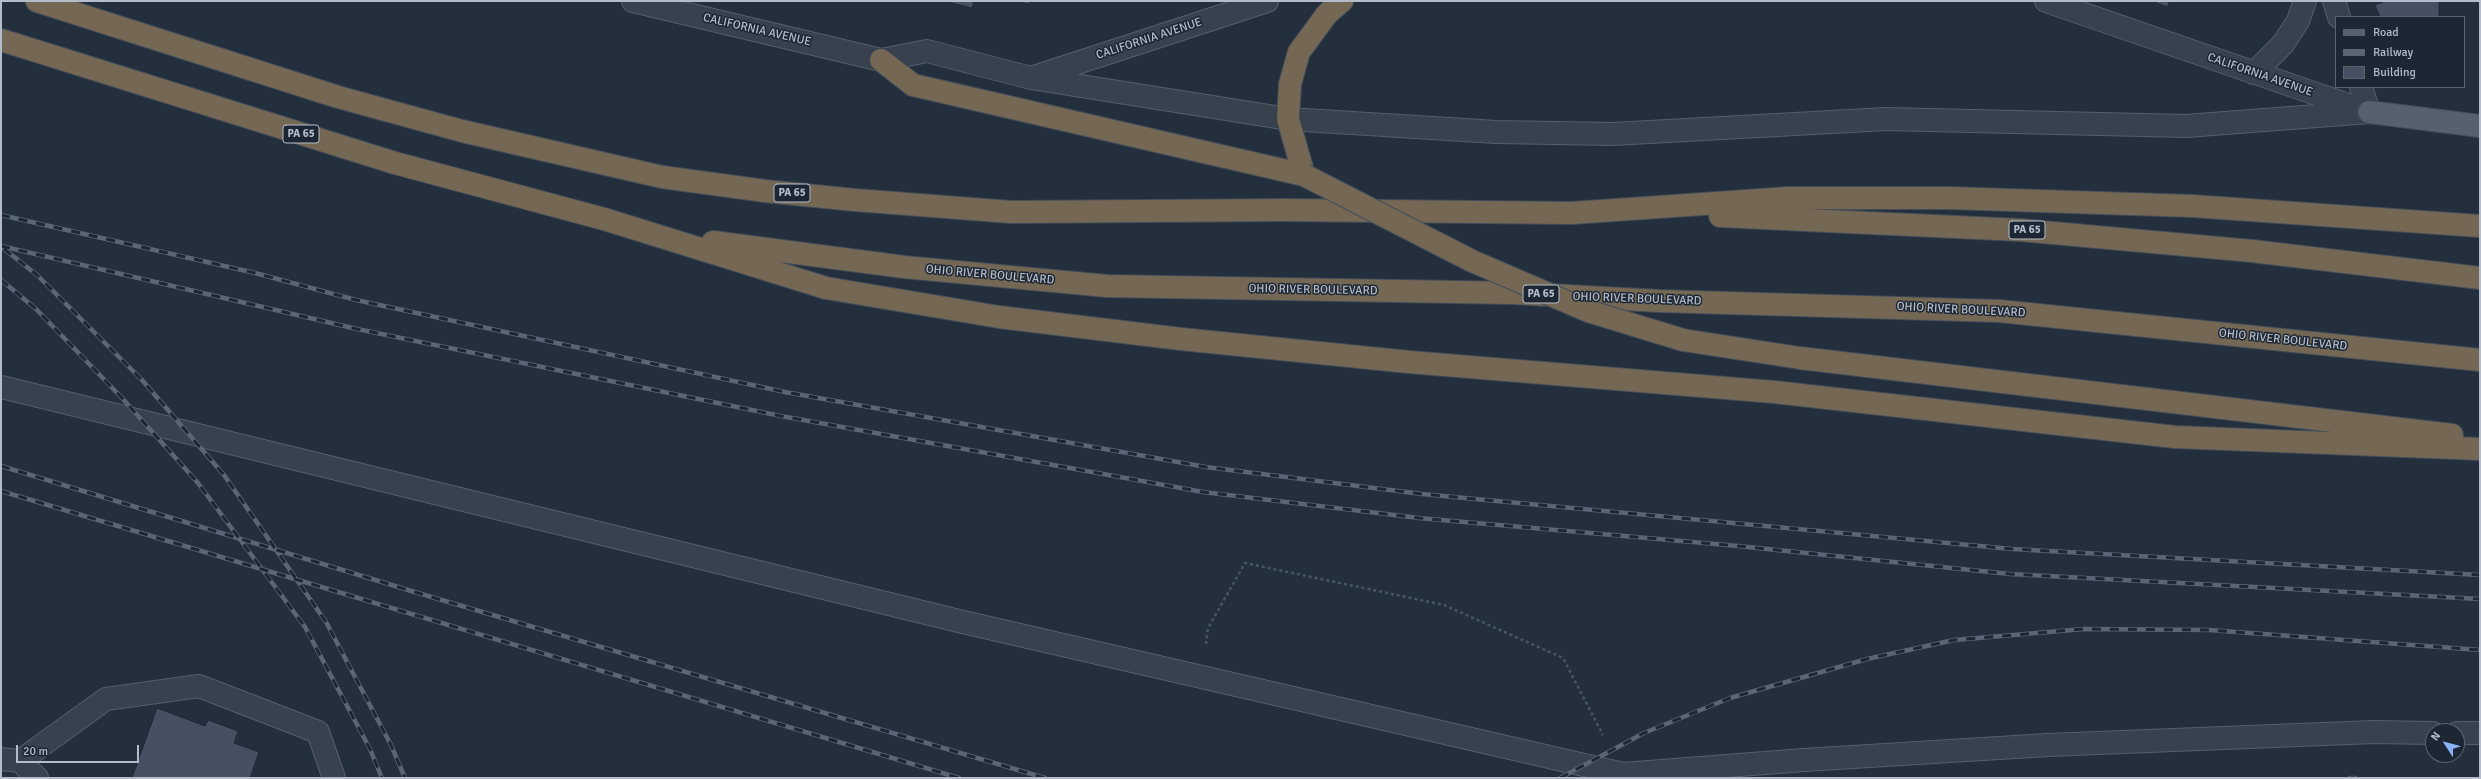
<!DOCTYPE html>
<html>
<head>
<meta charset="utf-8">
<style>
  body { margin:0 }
  #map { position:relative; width:2481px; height:779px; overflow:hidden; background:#242f3e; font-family:Signika,sans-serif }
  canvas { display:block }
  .frame { position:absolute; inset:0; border:2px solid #b4bcc9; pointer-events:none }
  .legend { position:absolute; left:2335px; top:16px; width:130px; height:72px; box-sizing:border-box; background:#1d2633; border:1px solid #59626f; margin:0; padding:5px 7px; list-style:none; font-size:12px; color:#b4bcc9 }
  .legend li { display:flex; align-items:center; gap:8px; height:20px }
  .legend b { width:20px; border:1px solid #59626f }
  .north { position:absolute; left:2425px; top:723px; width:40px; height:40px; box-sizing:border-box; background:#1d2633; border:1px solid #59626f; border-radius:50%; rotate:306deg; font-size:11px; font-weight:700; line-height:16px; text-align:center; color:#b4bcc9 }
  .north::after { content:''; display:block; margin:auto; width:14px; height:18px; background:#8ab4f8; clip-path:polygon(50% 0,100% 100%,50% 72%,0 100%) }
  .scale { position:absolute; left:16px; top:745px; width:123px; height:18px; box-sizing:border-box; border:2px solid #b4bcc9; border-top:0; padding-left:5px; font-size:12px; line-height:14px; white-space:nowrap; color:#b4bcc9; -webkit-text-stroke:3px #1d2633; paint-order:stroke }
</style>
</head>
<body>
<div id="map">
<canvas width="2481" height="779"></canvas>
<div class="frame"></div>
<ul class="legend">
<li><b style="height:5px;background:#56606e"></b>Road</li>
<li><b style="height:5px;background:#5a6575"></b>Railway</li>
<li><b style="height:11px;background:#455162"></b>Building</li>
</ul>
<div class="north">N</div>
<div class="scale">20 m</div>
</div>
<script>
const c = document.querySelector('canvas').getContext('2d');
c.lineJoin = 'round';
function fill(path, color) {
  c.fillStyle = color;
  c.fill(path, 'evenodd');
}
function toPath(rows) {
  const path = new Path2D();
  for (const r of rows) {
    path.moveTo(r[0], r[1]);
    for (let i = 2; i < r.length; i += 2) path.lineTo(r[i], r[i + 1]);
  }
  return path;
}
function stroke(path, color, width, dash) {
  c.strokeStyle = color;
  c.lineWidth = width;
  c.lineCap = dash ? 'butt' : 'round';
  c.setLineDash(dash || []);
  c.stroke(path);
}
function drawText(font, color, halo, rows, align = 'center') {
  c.font = font + ' Signika,sans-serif';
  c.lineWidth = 3;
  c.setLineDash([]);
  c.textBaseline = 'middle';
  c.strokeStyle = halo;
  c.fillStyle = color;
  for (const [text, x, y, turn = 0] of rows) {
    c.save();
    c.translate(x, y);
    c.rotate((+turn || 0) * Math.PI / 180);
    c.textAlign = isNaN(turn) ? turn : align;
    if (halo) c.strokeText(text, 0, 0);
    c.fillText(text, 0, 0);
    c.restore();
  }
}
const building = toPath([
  [943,1,974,1,972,8,943,1],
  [1014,1,1030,1,1029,4,1014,1],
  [2152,1,2170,1,2167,7,2152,1],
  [2386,1,2439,1,2439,17,2380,17,2375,5,2386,1],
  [157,708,205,726,208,720,238,731,234,743,259,752,250,778,132,778,157,708]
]);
fill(building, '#455162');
stroke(building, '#1f2835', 1);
const minor = toPath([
  [633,1,881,60,927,51,1031,78,1288,119,1496,132,1613,134,1886,119,2186,126,2369,112],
  [2046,1,2360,109],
  [2334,1,2339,17],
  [2254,73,2283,44,2298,21,2305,1],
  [1034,77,1267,1],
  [2361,87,2369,112],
  [1,387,963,622,1623,774,1804,760,2048,745,2374,732,2433,733],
  [2457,733,2480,733],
  [1,759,20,761,106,699,199,686,318,732,334,778],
  [20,761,37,778]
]);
const major = toPath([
  [2369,112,2480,126]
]);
const highway = toPath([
  [37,1,338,97,462,131,662,177,765,191,855,200,1011,212,1284,210,1572,213,1789,198,1949,198,2192,206,2480,226],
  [1,40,395,163,604,219,826,288,999,317,1181,339,1409,362,1774,392,2175,437,2480,449],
  [881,60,913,85,1304,175,1288,119,1290,84,1299,52,1327,14,1342,1],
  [1720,216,2020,230,2252,251,2480,278],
  [713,242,904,267,1107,286,1513,293,1660,301,1999,311,2480,360],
  [1800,358,2452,435]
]);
stroke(minor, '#565f6c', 24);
stroke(major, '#414a57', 24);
stroke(highway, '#434c59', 24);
stroke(toPath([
  [1206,644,1208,628,1245,563,1444,605,1563,658,1603,735]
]), '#44595c', 2.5, [3, 3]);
stroke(minor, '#38414e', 22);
stroke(major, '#56606e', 22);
stroke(highway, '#746855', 22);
const rail = toPath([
  [1,215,255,273,356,300,785,392,1206,467,1422,494,2012,549,2480,575],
  [1,246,357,329,781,416,1203,492,1419,518,1738,546,2010,574,2480,599],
  [4,249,37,275,142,380,224,475,326,622,391,745,405,778],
  [1,280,36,309,122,398,198,483,305,627,370,749,382,778],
  [1,466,418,593,1045,778],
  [1,491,959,778],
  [1560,778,1644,733,1730,698,1867,659,1954,640,2084,629,2209,630,2480,650],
  [2350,778,2355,778]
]);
stroke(rail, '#5a6575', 4.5);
stroke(rail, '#1d2633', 3, [9]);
const highwayBridge = toPath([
  [1304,175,1472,261,1588,311,1683,340,1800,358]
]);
stroke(highwayBridge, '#434c59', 24, []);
stroke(highwayBridge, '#746855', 22);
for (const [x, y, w] of [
  [301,134,36],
  [792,193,36],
  [2027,230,36],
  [1541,294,36]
]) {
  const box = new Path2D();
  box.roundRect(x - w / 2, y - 9, w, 18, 3);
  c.fillStyle = '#1d2633';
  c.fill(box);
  stroke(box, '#b4bcc9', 1);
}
drawText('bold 11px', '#b4bcc9', null, [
  ["PA 65",301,134],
  ["PA 65",792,193],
  ["PA 65",2027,230],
  ["PA 65",1541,294]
]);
drawText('12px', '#b4bcc9', '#1d2633', [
  ["CALIFORNIA AVENUE",757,30,13],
  ["CALIFORNIA AVENUE",1149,39,-18],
  ["CALIFORNIA AVENUE",2260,75,19],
  ["OHIO RIVER BOULEVARD",990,275,5],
  ["OHIO RIVER BOULEVARD",1313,290,1],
  ["OHIO RIVER BOULEVARD",1637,299,2],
  ["OHIO RIVER BOULEVARD",1961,310,3],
  ["OHIO RIVER BOULEVARD",2283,340,6]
]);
</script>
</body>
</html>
